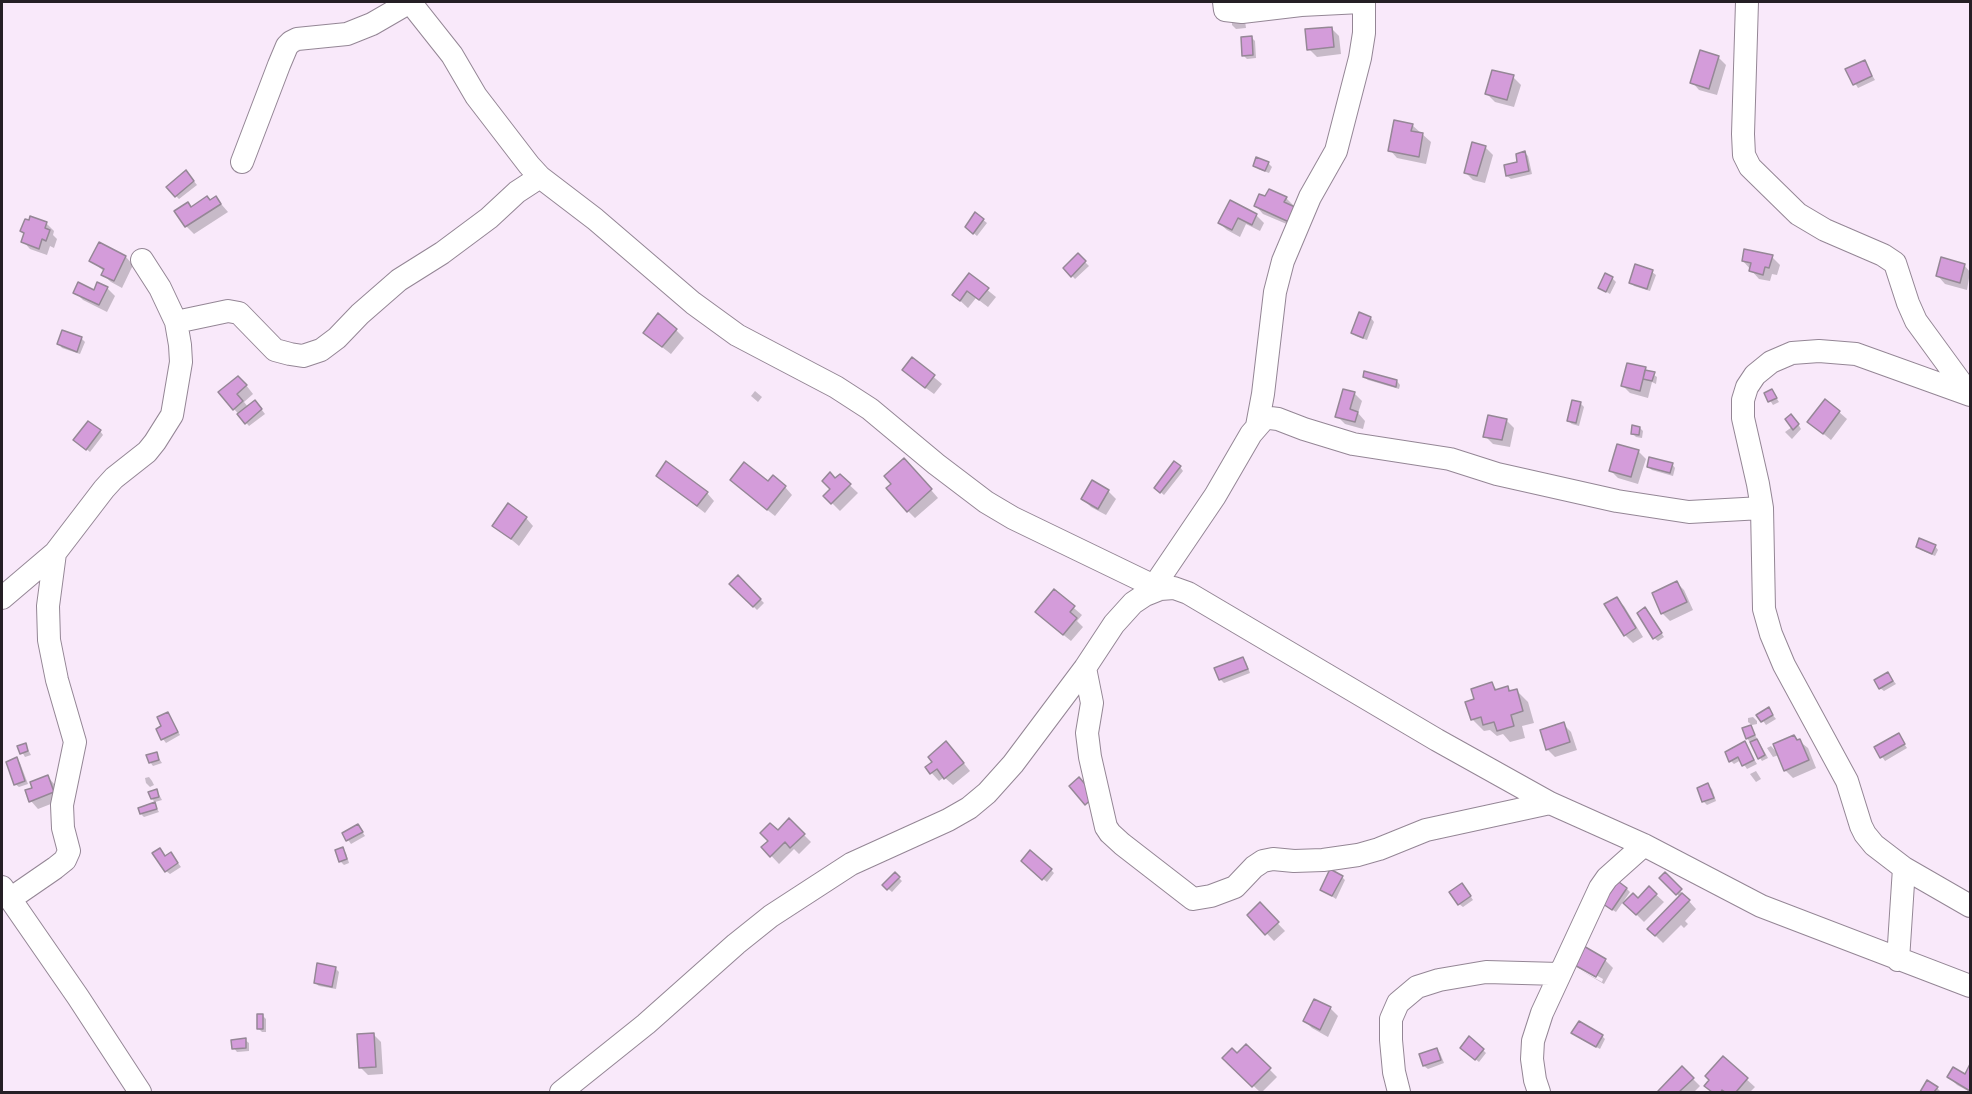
<!DOCTYPE html>
<html>
<head>
<meta charset="utf-8">
<style>
  body { margin:0 }
  #map { position:relative; width:1972px; height:1094px; overflow:hidden; background:#f9e9fa; font-family:"Noto Sans",sans-serif }
  canvas { display:block }
  .frame { position:absolute; inset:0; border:3px solid #251f25; pointer-events:none }
</style>
</head>
<body>
<div id="map">
<canvas width="1972" height="1094"></canvas>
<div class="frame"></div>
</div>
<script>
const c = document.querySelector('canvas').getContext('2d');
c.lineJoin = 'round';
function fill(path, color) {
  c.fillStyle = color;
  c.fill(path, 'evenodd');
}
function toPath(rows) {
  const path = new Path2D();
  for (const r of rows) {
    path.moveTo(r[0], r[1]);
    for (let i = 2; i < r.length; i += 2) path.lineTo(r[i], r[i + 1]);
  }
  return path;
}
function stroke(path, color, width, dash) {
  c.strokeStyle = color;
  c.lineWidth = width;
  c.lineCap = dash ? 'butt' : 'round';
  c.setLineDash(dash || []);
  c.stroke(path);
}
fill(toPath([
  [1642,2,1665,2,1665,3,1643,3],
  [1232,19,1245,21,1246,28,1236,29,1232,25],
  [1331,28,1339,36,1341,54,1317,57,1309,49],
  [1251,37,1255,41,1256,58,1247,59,1244,56],
  [1718,57,1726,65,1717,95,1699,90,1692,82],
  [1864,62,1875,80,1858,88,1847,70],
  [1513,77,1521,85,1514,107,1495,102,1487,94],
  [1412,125,1431,142,1426,164,1397,158,1390,150],
  [1485,147,1493,155,1485,183,1473,180,1465,172],
  [1525,153,1528,156,1532,174,1511,179,1507,176,1519,163],
  [1268,163,1272,167,1269,173,1258,169,1255,165],
  [189,175,197,185,179,199,176,196],
  [216,198,228,212,194,234,186,226,191,208],
  [1286,198,1294,206,1296,228,1263,214,1256,206],
  [1230,202,1256,215,1264,223,1260,231,1246,224,1240,237,1227,230,1219,223],
  [976,214,987,223,977,236,970,230],
  [46,223,54,231,53,235,57,239,54,248,50,246,47,255,30,249,23,241],
  [99,244,126,257,133,265,122,288,111,282,103,275,105,272,91,261],
  [1078,255,1089,266,1075,279,1065,268],
  [1772,257,1780,265,1777,275,1772,274,1770,281,1759,279,1743,261],
  [1964,265,1970,272,1967,290,1945,284,1938,276],
  [1652,272,1656,275,1650,291,1634,286,1631,282],
  [969,275,996,297,988,307,976,298,968,308,954,295],
  [1612,278,1616,282,1610,294,1600,288],
  [107,288,115,296,107,312,83,300,75,292,94,292],
  [1360,314,1371,318,1374,322,1367,340,1356,336,1353,333],
  [676,330,684,338,671,354,653,340],
  [81,338,85,342,80,354,62,348,59,344],
  [912,359,942,384,934,394,912,378],
  [1645,369,1657,377,1656,384,1652,382,1648,398,1630,393,1623,386],
  [1364,377,1397,381,1400,385,1399,389,1368,380],
  [246,385,253,394,244,402,248,407,258,405,265,414,249,426,220,393],
  [755,391,762,397,758,402,751,396],
  [1772,391,1779,402,1773,405,1766,394],
  [1354,393,1362,401,1358,413,1365,421,1363,429,1345,424,1337,416],
  [1580,403,1584,407,1579,426,1572,424,1568,421],
  [1839,412,1847,419,1831,440,1809,422],
  [1795,419,1801,429,1792,439,1785,432,1792,427],
  [1506,420,1514,428,1510,447,1493,444,1485,436],
  [1640,428,1643,431,1642,438,1636,437,1632,433],
  [100,431,103,435,90,452,79,443],
  [1638,451,1646,459,1638,484,1618,478,1611,471],
  [1672,464,1675,468,1673,476,1652,470,1648,467],
  [1180,467,1183,471,1164,495,1156,488],
  [912,468,938,498,915,518,908,511],
  [658,476,707,493,714,501,705,513],
  [840,476,858,493,840,511,825,496,832,489,836,480],
  [768,483,785,487,792,495,775,516,740,488],
  [1108,491,1116,499,1106,515,1091,507,1083,499],
  [526,518,533,526,519,546,494,525],
  [1935,546,1938,550,1935,556,1921,550,1917,547],
  [738,577,764,603,757,610,731,584],
  [1677,583,1684,590,1693,610,1670,621,1662,613],
  [1054,591,1082,615,1077,621,1083,627,1071,641,1045,620],
  [1616,599,1624,606,1643,637,1633,643,1625,635],
  [1648,613,1664,637,1658,641,1654,638],
  [1243,659,1246,662,1250,673,1224,683,1220,679],
  [1888,674,1896,684,1884,691,1880,688],
  [1492,684,1498,691,1508,688,1512,692,1516,690,1528,702,1534,723,1522,726,1525,738,1510,742,1503,734,1497,736,1490,730,1484,731,1472,719,1476,700],
  [1768,709,1776,719,1766,725,1759,715],
  [168,714,180,735,166,743,163,739,163,727],
  [1753,717,1757,721,1757,724,1752,725,1748,722,1748,718],
  [1563,724,1571,732,1577,750,1555,757,1547,749],
  [1750,726,1768,758,1762,761,1747,738],
  [1898,735,1907,748,1885,761,1876,748],
  [1794,737,1808,748,1816,768,1793,778,1785,770,1779,755,1773,757,1767,748,1771,746,1778,754],
  [1744,743,1757,764,1747,769,1741,760,1734,764,1731,761],
  [25,744,31,755,25,757,19,747],
  [954,751,970,771,953,785,944,777,939,781,927,768],
  [156,754,162,763,153,766,150,762],
  [17,759,20,763,28,784,19,787,15,784],
  [1756,771,1761,779,1756,782,1750,774],
  [48,777,55,785,61,800,38,809,31,801,34,789],
  [149,777,152,781,154,785,150,787,146,783,145,778],
  [1708,785,1712,789,1716,801,1707,805,1703,801],
  [157,791,162,800,155,802,152,799],
  [154,804,159,812,144,817,141,814],
  [789,820,811,842,799,854,794,849,779,864,763,847],
  [361,830,365,836,351,844,344,834],
  [342,849,346,853,349,863,344,865,340,861],
  [171,854,181,867,170,874,166,871,166,858],
  [1026,865,1051,870,1054,873,1047,882],
  [895,874,902,881,892,892,884,885],
  [1665,874,1696,909,1685,921,1688,924,1684,928,1681,925,1663,943,1649,929,1680,897,1661,878],
  [1342,877,1345,880,1336,899,1321,889],
  [1465,888,1473,900,1463,907,1459,904],
  [1649,888,1664,902,1644,922,1625,903,1638,900],
  [1627,889,1630,892,1616,912,1605,905],
  [1260,905,1285,931,1274,941,1249,915],
  [1605,960,1613,968,1604,984,1580,970,1602,982,1603,979,1580,966,1580,969,1573,963],
  [335,968,339,972,336,989,319,986,315,983],
  [1315,1001,1330,1008,1338,1016,1328,1037,1312,1028,1305,1021],
  [263,1016,266,1019,266,1032,262,1032,258,1028],
  [373,1034,381,1042,383,1074,368,1075,360,1067],
  [1577,1036,1602,1036,1605,1039,1600,1049],
  [245,1040,249,1043,249,1051,237,1052,234,1048],
  [1246,1046,1277,1077,1262,1092,1260,1092,1224,1058,1237,1055],
  [1436,1049,1440,1053,1444,1063,1428,1069,1424,1066,1421,1055],
  [1483,1050,1486,1053,1479,1062,1465,1051],
  [1723,1058,1755,1087,1750,1092,1713,1092,1706,1086],
  [1970,1066,1970,1092,1957,1085,1949,1077,1965,1076],
  [1682,1068,1700,1086,1694,1092,1662,1092,1660,1091],
  [1928,1082,1937,1088,1941,1092,1922,1092]
]), '#0003');
const building = toPath([
  [1332,27,1334,47,1307,50,1305,29,1332,27],
  [1252,36,1253,55,1242,56,1241,37,1252,36],
  [1700,50,1719,56,1709,89,1690,83,1700,50],
  [1865,60,1872,76,1853,85,1845,69,1865,60],
  [1492,70,1514,75,1507,100,1485,94,1492,70],
  [1394,120,1413,124,1411,131,1423,133,1419,157,1388,151,1394,120],
  [1472,142,1486,146,1477,176,1464,173,1472,142],
  [1525,151,1529,171,1506,176,1504,165,1517,162,1516,154,1525,151],
  [1256,157,1269,162,1265,171,1253,166,1256,157],
  [186,170,194,181,175,197,166,187,186,170],
  [1269,189,1287,197,1284,202,1295,207,1289,222,1254,206,1259,194,1265,196,1269,189],
  [207,196,210,200,216,196,221,204,185,227,174,211,188,202,191,207,207,196],
  [1230,200,1257,214,1252,225,1238,218,1232,230,1218,223,1230,200],
  [975,212,984,219,973,234,965,227,975,212],
  [30,216,47,222,45,228,50,230,46,241,42,239,39,249,21,242,24,233,20,231,25,219,29,220,30,216],
  [99,242,126,256,114,281,101,275,104,269,89,261,99,242],
  [1744,249,1773,255,1769,268,1765,267,1763,275,1749,271,1751,263,1742,261,1744,249],
  [1078,253,1086,261,1071,277,1063,268,1078,253],
  [1941,257,1965,264,1960,283,1936,276,1941,257],
  [1635,264,1653,270,1647,289,1629,283,1635,264],
  [969,273,989,288,979,300,967,291,960,301,952,295,969,273],
  [1605,273,1613,277,1606,292,1598,288,1605,273],
  [78,282,94,290,97,282,108,287,99,305,73,293,78,282],
  [1359,312,1371,317,1363,338,1351,333,1359,312],
  [658,313,677,329,662,347,643,333,658,313],
  [62,330,82,337,77,352,57,344,62,330],
  [912,357,935,375,925,388,902,370,912,357],
  [1627,363,1646,367,1640,391,1621,386,1627,363],
  [1645,370,1655,372,1652,381,1643,379,1645,370],
  [1364,371,1397,380,1396,387,1363,377,1364,371],
  [238,376,247,385,237,394,243,401,233,410,218,392,238,376],
  [1343,389,1355,392,1350,409,1358,412,1355,422,1335,417,1343,389],
  [1772,389,1777,398,1768,402,1764,393,1772,389],
  [1825,399,1840,411,1823,434,1807,422,1825,399],
  [255,400,262,409,245,424,237,414,255,400],
  [1572,400,1581,402,1576,423,1567,421,1572,400],
  [1791,414,1799,424,1793,430,1785,419,1791,414],
  [1488,415,1507,419,1502,440,1483,437,1488,415],
  [88,421,101,430,86,450,73,440,88,421],
  [1632,425,1640,427,1639,435,1631,434,1632,425],
  [1617,444,1639,450,1631,477,1609,471,1617,444],
  [1649,457,1673,463,1670,473,1647,467,1649,457],
  [904,458,932,489,907,512,886,488,891,484,884,476,904,458],
  [666,461,708,492,697,506,656,476,666,461],
  [1174,461,1181,466,1160,493,1154,488,1174,461],
  [744,462,768,481,773,475,786,486,767,510,730,480,744,462],
  [830,472,835,478,840,474,851,484,831,504,823,496,830,489,822,481,830,472],
  [1092,480,1109,490,1098,509,1081,499,1092,480],
  [508,503,527,517,511,539,492,526,508,503],
  [1919,538,1936,545,1932,554,1916,547,1919,538],
  [738,575,761,599,753,607,729,584,738,575],
  [1677,581,1687,602,1661,614,1652,593,1677,581],
  [1054,589,1075,606,1070,612,1077,618,1063,635,1035,612,1054,589],
  [1617,597,1636,628,1624,636,1604,604,1617,597],
  [1645,607,1662,633,1653,639,1637,613,1645,607],
  [1243,657,1248,669,1219,680,1214,668,1243,657],
  [1888,672,1893,681,1879,689,1874,680,1888,672],
  [1492,682,1495,690,1508,686,1509,691,1517,689,1523,711,1511,715,1514,726,1497,731,1494,722,1483,725,1481,717,1471,720,1465,702,1474,699,1471,689,1492,682],
  [1769,707,1773,715,1761,722,1756,715,1769,707],
  [168,712,178,732,161,740,156,729,161,726,157,717,168,712],
  [1564,722,1570,742,1546,750,1540,730,1564,722],
  [1751,725,1755,735,1746,739,1742,728,1751,725],
  [1899,733,1905,744,1880,758,1874,747,1899,733],
  [1794,735,1797,740,1800,739,1809,760,1784,771,1773,744,1794,735],
  [1757,739,1765,755,1758,759,1750,742,1757,739],
  [946,741,964,763,944,779,937,769,930,774,925,767,932,762,928,757,946,741],
  [1745,741,1754,760,1742,766,1738,757,1729,762,1725,752,1745,741],
  [26,743,28,751,20,754,17,746,26,743],
  [157,752,159,760,149,763,146,755,157,752],
  [17,757,25,781,14,785,6,762,17,757],
  [48,775,54,792,29,802,25,790,32,788,30,782,48,775],
  [1079,777,1095,796,1085,805,1069,786,1079,777],
  [1708,783,1714,798,1702,802,1697,788,1708,783],
  [157,789,159,797,151,799,148,792,157,789],
  [155,802,157,809,140,814,138,808,155,802],
  [789,818,805,834,790,848,785,842,770,857,761,847,768,841,760,833,770,823,778,830,789,818],
  [358,824,363,832,346,841,342,833,358,824],
  [343,847,347,859,339,862,335,850,343,847],
  [160,848,165,856,171,852,178,863,165,872,152,853,160,848],
  [1030,850,1052,869,1042,880,1021,861,1030,850],
  [1330,869,1343,876,1332,896,1320,890,1330,869],
  [895,872,900,877,887,890,882,885,895,872],
  [1665,872,1682,889,1676,895,1659,878,1665,872],
  [1615,879,1627,888,1612,910,1600,902,1615,879],
  [1462,883,1471,896,1458,905,1449,892,1462,883],
  [1649,886,1657,894,1636,915,1623,903,1633,893,1638,898,1649,886],
  [1682,893,1690,900,1655,936,1647,929,1682,893],
  [1260,902,1279,922,1265,935,1247,915,1260,902],
  [1582,945,1606,959,1596,977,1571,963,1582,945],
  [317,963,336,967,332,987,314,983,317,963],
  [1314,999,1331,1007,1320,1030,1303,1021,1314,999],
  [257,1014,263,1014,263,1029,257,1029,257,1014],
  [1579,1021,1603,1035,1596,1047,1571,1033,1579,1021],
  [374,1033,376,1067,359,1068,357,1034,374,1033],
  [1469,1036,1484,1049,1475,1060,1460,1048,1469,1036],
  [246,1038,246,1048,232,1049,231,1040,246,1038],
  [1246,1044,1271,1068,1252,1087,1222,1058,1232,1048,1237,1053,1246,1044],
  [1437,1048,1441,1060,1423,1066,1419,1054,1437,1048],
  [1723,1056,1748,1078,1736,1092,1725,1092,1722,1090,1721,1092,1712,1092,1704,1086,1709,1080,1705,1076,1723,1056],
  [1970,1064,1970,1091,1947,1077,1953,1067,1965,1074,1970,1064],
  [1682,1066,1694,1078,1679,1092,1659,1092,1658,1091,1682,1066],
  [1927,1080,1938,1087,1934,1092,1920,1092,1927,1080]
]);
fill(building, '#d49cda');
stroke(building, '#958796', 1.5);
const street = toPath([
  [410,2,452,55,476,96,529,165,540,177,595,219,693,303,737,335,836,387,870,409,936,464,986,502,1013,518,1160,589],
  [1224,2,1225,10,1242,12,1301,5,1361,2],
  [1747,2,1743,134,1744,155,1750,167,1798,214,1825,230,1883,255,1895,263,1908,303,1916,321,1970,395],
  [242,162,279,65,287,46,291,42,297,39,347,34,372,24,410,2],
  [176,322,228,311,239,313,275,350,290,354,303,356,321,350,337,338,360,314,399,280,442,253,489,218,517,192,540,177],
  [1970,395,1856,354,1819,351,1792,353,1771,362,1755,375,1747,387,1743,400,1743,418,1758,484,1762,508,1764,609,1771,634,1784,665,1847,781,1861,826,1865,834,1874,845,1904,868,1970,906],
  [1257,426,1263,394,1275,292,1283,261,1310,197,1336,151,1360,58,1364,33,1364,2],
  [1154,586,1215,496,1251,434,1264,419,1270,418,1278,419,1304,429,1353,444,1450,459,1497,474,1617,501,1689,512,1762,508],
  [2,598,55,553,104,489,114,478,147,452,155,442,172,415,181,362,180,345,176,322,160,288,142,260],
  [1085,668,1092,703,1087,733,1090,757,1106,827,1110,833,1122,844,1193,899,1211,896,1235,887,1254,867,1263,861,1273,859,1294,861,1323,860,1358,855,1379,849,1426,830,1550,803],
  [2,887,78,997,140,1092],
  [10,899,55,868,65,860,69,851,63,828,62,805,75,742,57,680,49,640,48,606,55,553],
  [1898,960,1904,868],
  [561,1092,646,1024,736,944,771,916,851,864,948,820,969,808,987,793,1013,764,1085,668,1114,624,1133,603,1145,595,1160,589,1174,588,1188,593,1437,740,1550,803,1644,845,1761,906,1970,986],
  [1399,1092,1394,1072,1391,1040,1391,1019,1398,1003,1417,987,1439,980,1486,972,1559,974],
  [1539,1092,1535,1080,1532,1059,1533,1041,1542,1013,1600,888,1607,878,1644,845]
]);
stroke(street, '#948695', 24);
stroke(street, '#fff', 22);
</script>
</body>
</html>
